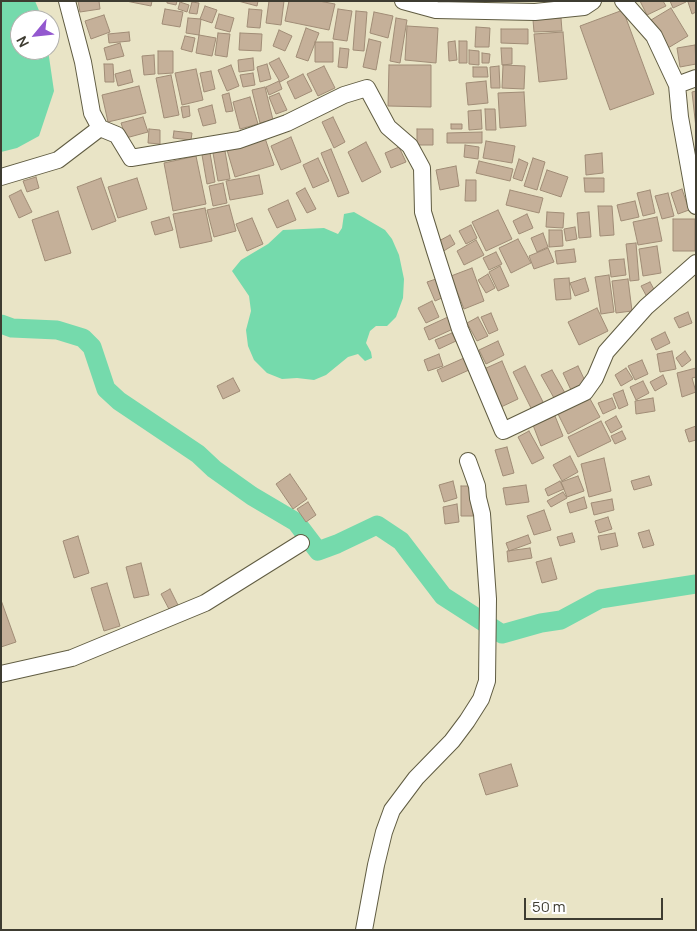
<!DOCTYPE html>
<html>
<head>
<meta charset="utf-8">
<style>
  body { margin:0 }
  #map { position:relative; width:697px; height:931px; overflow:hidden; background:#e9e4c6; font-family:Manrope,sans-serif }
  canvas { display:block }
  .frame { position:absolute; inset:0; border:2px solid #3e3c31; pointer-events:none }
  .north { position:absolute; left:10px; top:10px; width:50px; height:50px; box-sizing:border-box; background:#fff; border:1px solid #b2b1ad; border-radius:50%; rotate:242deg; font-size:14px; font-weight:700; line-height:20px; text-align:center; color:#3e3c31 }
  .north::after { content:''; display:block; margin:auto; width:18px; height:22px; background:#9358cf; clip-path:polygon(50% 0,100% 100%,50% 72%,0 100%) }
  .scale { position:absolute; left:524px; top:898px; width:139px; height:22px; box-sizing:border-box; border:2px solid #3e3c31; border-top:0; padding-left:6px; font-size:15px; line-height:18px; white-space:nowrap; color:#3e3c31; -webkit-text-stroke:4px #fff; paint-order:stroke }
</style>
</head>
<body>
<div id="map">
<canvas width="697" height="931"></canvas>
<div class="frame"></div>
<div class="north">N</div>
<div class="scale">50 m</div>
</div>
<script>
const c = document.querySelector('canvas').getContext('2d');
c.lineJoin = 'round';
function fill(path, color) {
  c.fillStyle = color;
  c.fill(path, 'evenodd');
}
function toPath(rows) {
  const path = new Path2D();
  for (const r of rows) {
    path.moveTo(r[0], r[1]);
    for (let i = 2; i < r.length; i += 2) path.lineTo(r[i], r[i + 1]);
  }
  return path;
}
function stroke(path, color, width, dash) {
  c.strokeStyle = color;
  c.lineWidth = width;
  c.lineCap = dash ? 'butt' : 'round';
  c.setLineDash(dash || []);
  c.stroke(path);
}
fill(toPath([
  [1,1,35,1,43,20,20,20,20,50,48,50,54,91,39,136,17,148,1,152],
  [354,212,385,230,392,239,399,255,404,279,403,298,396,317,387,326,376,326,370,331,366,343,371,352,372,358,365,361,358,354,348,357,326,375,314,380,297,378,282,379,267,373,254,360,248,346,246,330,251,311,249,296,232,271,241,260,268,244,283,230,324,228,338,234,342,228,344,214]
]), '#75daac');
stroke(toPath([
  [1,324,12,328,57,330,83,338,92,347,106,389,119,401,198,454,214,469,252,496,296,522,318,551,337,544,377,525,401,541,443,596,502,634,541,623,561,620,600,599,696,584]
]), '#75daac', 19);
const building = toPath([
  [78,1,99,1,100,9,80,12,78,1],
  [126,1,152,1,151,6,126,1],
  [167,1,177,1,176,5,167,3,167,1],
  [238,1,258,1,257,6,238,1],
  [269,1,284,1,281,25,266,23,269,1],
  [289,1,319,1,335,4,329,30,285,21,289,1],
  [640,1,663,1,666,6,647,15,640,1],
  [670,1,686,1,686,2,673,8,670,1],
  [691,1,696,1,696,12,692,14,688,2,691,1],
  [180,2,189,5,187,12,178,9,180,2],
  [192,2,199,3,197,14,189,13,192,2],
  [205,6,217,10,212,23,200,19,205,6],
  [671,8,688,36,668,48,651,20,671,8],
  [165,9,183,12,180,27,162,24,165,9],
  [249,9,262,10,260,28,247,27,249,9],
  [338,9,352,11,347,41,333,39,338,9],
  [623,10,654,94,610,110,580,26,623,10],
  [356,11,367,12,364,51,353,50,356,11],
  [374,12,393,16,388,38,370,33,374,12],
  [219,14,234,18,230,32,215,28,219,14],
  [104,15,110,32,91,39,85,21,104,15],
  [188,18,201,19,199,35,186,33,188,18],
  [396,18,407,20,400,63,390,61,396,18],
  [561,18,562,31,534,32,533,20,561,18],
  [407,26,438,28,436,63,405,60,407,26],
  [476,27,490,28,489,47,475,47,476,27],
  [306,28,319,33,308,61,296,57,306,28],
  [501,29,528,29,528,44,501,43,501,29],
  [279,30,292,36,285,51,273,46,279,30],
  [129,32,130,41,109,43,108,34,129,32],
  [563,32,567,79,539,82,534,34,563,32],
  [218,33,230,34,227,57,215,55,218,33],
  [240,33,262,34,261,51,239,50,240,33],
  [199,35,216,38,212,56,196,53,199,35],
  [185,36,195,38,192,52,181,49,185,36],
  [369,39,381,42,376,70,363,67,369,39],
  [455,41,457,60,449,61,448,42,455,41],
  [459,41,467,41,467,63,459,63,459,41],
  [315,42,333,42,333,62,315,62,315,42],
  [120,43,124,56,107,60,104,48,120,43],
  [695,45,696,64,680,67,677,48,695,45],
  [340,48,349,49,347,68,338,67,340,48],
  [501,48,512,48,512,64,502,65,501,48],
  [469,50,479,51,479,65,469,64,469,50],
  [158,51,173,51,173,73,158,74,158,51],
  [482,53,490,54,489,63,482,63,482,53],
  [154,55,155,74,144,75,142,56,154,55],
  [253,58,254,70,239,72,238,60,253,58],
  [279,58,289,77,280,82,269,63,279,58],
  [104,64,113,64,114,82,105,82,104,64],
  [267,64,271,79,260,82,257,67,267,64],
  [231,65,239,86,227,91,218,70,231,65],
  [389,65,431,65,431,107,388,106,389,65],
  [503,65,525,66,524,89,502,88,503,65],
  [324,66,335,88,318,96,307,74,324,66],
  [499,66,500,88,491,88,490,67,499,66],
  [473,67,487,67,488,77,473,77,473,67],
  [196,69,203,100,182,105,175,73,196,69],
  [130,70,133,82,118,86,115,74,130,70],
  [211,71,215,89,204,92,200,73,211,71],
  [253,73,255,85,243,87,240,75,253,73],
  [303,74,312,91,295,99,287,82,303,74],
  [171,75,179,115,164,118,156,78,171,75],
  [279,81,282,89,269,95,266,87,279,81],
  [486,81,488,103,468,105,466,83,486,81],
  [139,86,146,113,108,122,102,95,139,86],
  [265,87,273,120,260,123,252,90,265,87],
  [696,91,696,128,692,92,696,91],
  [524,92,526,126,500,128,498,93,524,92],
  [229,93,233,111,226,112,222,95,229,93],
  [279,93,287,110,276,114,269,97,279,93],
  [250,97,258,124,240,129,233,102,250,97],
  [212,105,216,123,203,126,198,109,212,105],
  [189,106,190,116,183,118,181,107,189,106],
  [485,109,495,109,496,130,486,130,485,109],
  [481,110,482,129,469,130,468,111,481,110],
  [143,117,148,132,126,138,121,123,143,117],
  [333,117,345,142,334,148,322,122,333,117],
  [451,124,462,124,462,129,451,129,451,124],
  [149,129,160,130,160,144,148,143,149,129],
  [417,129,433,129,433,145,417,145,417,129],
  [174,131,192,133,191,140,173,138,174,131],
  [482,132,482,143,447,143,447,133,482,132],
  [291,137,301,162,281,170,271,146,291,137],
  [265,138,274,165,235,177,227,150,265,138],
  [486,141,515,146,512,163,483,158,486,141],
  [366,142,381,172,362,182,348,152,366,142],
  [465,145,479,147,478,159,464,157,465,145],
  [399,147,406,162,391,168,385,153,399,147],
  [331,149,349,193,338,197,321,153,331,149],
  [225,151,230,179,218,181,213,153,225,151],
  [210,153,215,182,207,184,202,155,210,153],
  [602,153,603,173,586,175,585,155,602,153],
  [196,156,206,204,173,211,164,163,196,156],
  [318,158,329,181,313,188,303,165,318,158],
  [533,158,545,162,537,190,524,186,533,158],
  [519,159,528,163,522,181,513,178,519,159],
  [479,161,513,169,510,181,476,173,479,161],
  [456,166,459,186,440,190,436,170,456,166],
  [547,170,568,177,561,197,540,190,547,170],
  [259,175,263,194,230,200,226,181,259,175],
  [36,177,39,188,27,192,23,181,36,177],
  [101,178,116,221,92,230,77,187,101,178],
  [137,178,147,209,118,218,108,187,137,178],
  [584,178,604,178,604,192,585,192,584,178],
  [466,180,476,180,476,201,465,201,466,180],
  [223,183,227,203,213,206,209,186,223,183],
  [305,188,316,209,307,213,296,193,305,188],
  [682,189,689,210,678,214,671,193,682,189],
  [21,190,32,212,19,218,9,196,21,190],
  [510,190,543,198,539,213,506,205,510,190],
  [650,190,655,213,643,216,637,193,650,190],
  [668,193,674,216,662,219,655,196,668,193],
  [288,200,296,220,277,228,268,209,288,200],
  [635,201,639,217,621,221,617,205,635,201],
  [229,205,236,231,214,237,207,210,229,205],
  [598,206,612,206,614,235,600,236,598,206],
  [205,208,212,241,180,248,173,214,205,208],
  [498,210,512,239,486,251,472,222,498,210],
  [58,211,71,253,45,261,32,220,58,211],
  [547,212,564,213,563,228,546,227,547,212],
  [589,212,591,237,579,238,577,213,589,212],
  [527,214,533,228,519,234,513,221,527,214],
  [169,217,173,230,155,235,151,222,169,217],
  [657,217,662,241,638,245,633,222,657,217],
  [252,218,263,244,247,251,236,224,252,218],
  [673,219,695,219,695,251,673,251,673,219],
  [471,225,477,238,466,244,459,231,471,225],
  [575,227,577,239,566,241,564,229,575,227],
  [549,230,562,230,563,246,549,247,549,230],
  [543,233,548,247,537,252,531,238,543,233],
  [450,235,455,244,442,252,437,242,450,235],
  [518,239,531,263,511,273,499,248,518,239],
  [476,240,484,255,464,265,457,251,476,240],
  [636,243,639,280,630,281,626,244,636,243],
  [657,246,661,273,643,276,639,249,657,246],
  [548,248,554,262,534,269,529,256,548,248],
  [574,249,576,262,557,264,555,251,574,249],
  [496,252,502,264,489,270,483,258,496,252],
  [624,259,626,275,611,277,609,260,624,259],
  [500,266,509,286,498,291,489,272,500,266],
  [472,268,484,301,464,309,451,276,472,268],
  [488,274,495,288,486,293,478,280,488,274],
  [609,275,614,312,601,314,595,277,609,275],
  [569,278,571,299,556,300,554,279,569,278],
  [585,278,589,291,575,296,570,283,585,278],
  [436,279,444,297,435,301,427,282,436,279],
  [628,279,632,311,616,313,612,281,628,279],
  [650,282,656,293,647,297,641,286,650,282],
  [432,301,439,317,426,323,418,308,432,301],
  [597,308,608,331,579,345,568,322,597,308],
  [688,312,692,323,679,328,674,318,688,312],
  [491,313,498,330,489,334,481,317,491,313],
  [448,317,453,329,429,340,424,328,448,317],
  [478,317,488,336,477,341,467,323,478,317],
  [665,332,670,343,656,350,651,339,665,332],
  [452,333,456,341,439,349,435,340,452,333],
  [498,341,504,355,486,364,479,350,498,341],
  [672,351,676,369,660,372,657,354,672,351],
  [685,351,691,360,682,367,676,358,685,351],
  [439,354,443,366,428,371,424,360,439,354],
  [464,358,469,370,442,382,437,370,464,358],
  [642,360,648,374,635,380,628,366,642,360],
  [502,361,518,399,501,407,484,369,502,361],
  [525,366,544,404,532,410,513,372,525,366],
  [578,366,586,383,571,390,563,373,578,366],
  [626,368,633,379,621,386,615,375,626,368],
  [696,368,696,377,692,378,696,392,682,397,677,373,696,368],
  [552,370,565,393,554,398,541,375,552,370],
  [663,375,667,384,655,391,650,382,663,375],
  [233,378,240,391,223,399,217,386,233,378],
  [643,381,649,393,636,400,630,387,643,381],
  [623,390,628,405,619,409,613,394,623,390],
  [589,397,600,417,568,434,558,414,589,397],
  [612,398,616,408,603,414,598,403,612,398],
  [653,398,655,411,636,414,635,401,653,398],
  [555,416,563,436,541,446,533,425,555,416],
  [616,416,622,427,611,433,605,422,616,416],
  [601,421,611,441,578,457,568,437,601,421],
  [696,426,696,440,689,442,685,430,696,426],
  [529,431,544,458,532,464,518,437,529,431],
  [622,431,626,439,615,444,611,436,622,431],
  [507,447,514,473,503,476,495,450,507,447],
  [570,456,578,472,562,481,553,465,570,456],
  [604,458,611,491,589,497,581,464,604,458],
  [290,474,307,499,293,509,276,484,290,474],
  [578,476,584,491,567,497,561,482,578,476],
  [649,476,652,485,634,490,631,481,649,476],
  [453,481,457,498,444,502,439,485,453,481],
  [560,481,564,489,548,496,545,489,560,481],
  [526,485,529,502,506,505,503,488,526,485],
  [461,486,473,486,473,516,461,516,461,486],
  [563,492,567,498,551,507,547,501,563,492],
  [584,497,587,508,570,513,567,503,584,497],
  [612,499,614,510,594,515,591,503,612,499],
  [308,502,316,515,306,522,297,509,308,502],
  [457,504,459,522,445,524,443,507,457,504],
  [544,510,551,530,534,535,527,516,544,510],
  [608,517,612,529,599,533,595,521,608,517],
  [649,530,654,545,643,548,638,533,649,530],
  [572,533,575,542,560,546,557,537,572,533],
  [615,533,618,546,601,550,598,536,615,533],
  [528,535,531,543,509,551,506,543,528,535],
  [78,536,89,573,74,578,63,541,78,536],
  [530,548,532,558,508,562,507,551,530,548],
  [551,558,557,579,542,583,536,562,551,558],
  [141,563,149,595,134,598,126,567,141,563],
  [107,583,120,626,104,631,91,588,107,583],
  [170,589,179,607,170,611,161,594,170,589],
  [1,600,16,642,1,647,1,600],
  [511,764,518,786,486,795,479,774,511,764]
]);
fill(building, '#c5b099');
stroke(building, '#a08c76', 1);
const street = toPath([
  [67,1,83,62,92,113,100,128,117,135,131,158,239,140,287,123,344,95,367,88,388,127,410,146,422,168,423,212,435,251,460,329,503,431,585,392,595,378,606,352,646,307,696,263],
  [403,1,436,10,535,12,584,7,593,1],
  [623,1,654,36,677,85,696,78],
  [677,85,680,117,696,206],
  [1,177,58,160,100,128],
  [1,674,72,658,205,603,301,543],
  [364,930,376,865,384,832,392,810,416,778,452,741,467,721,481,699,487,681,488,599,482,514,478,498,477,486,468,461]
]);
stroke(street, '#605c42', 18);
stroke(street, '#fff', 16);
</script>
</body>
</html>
